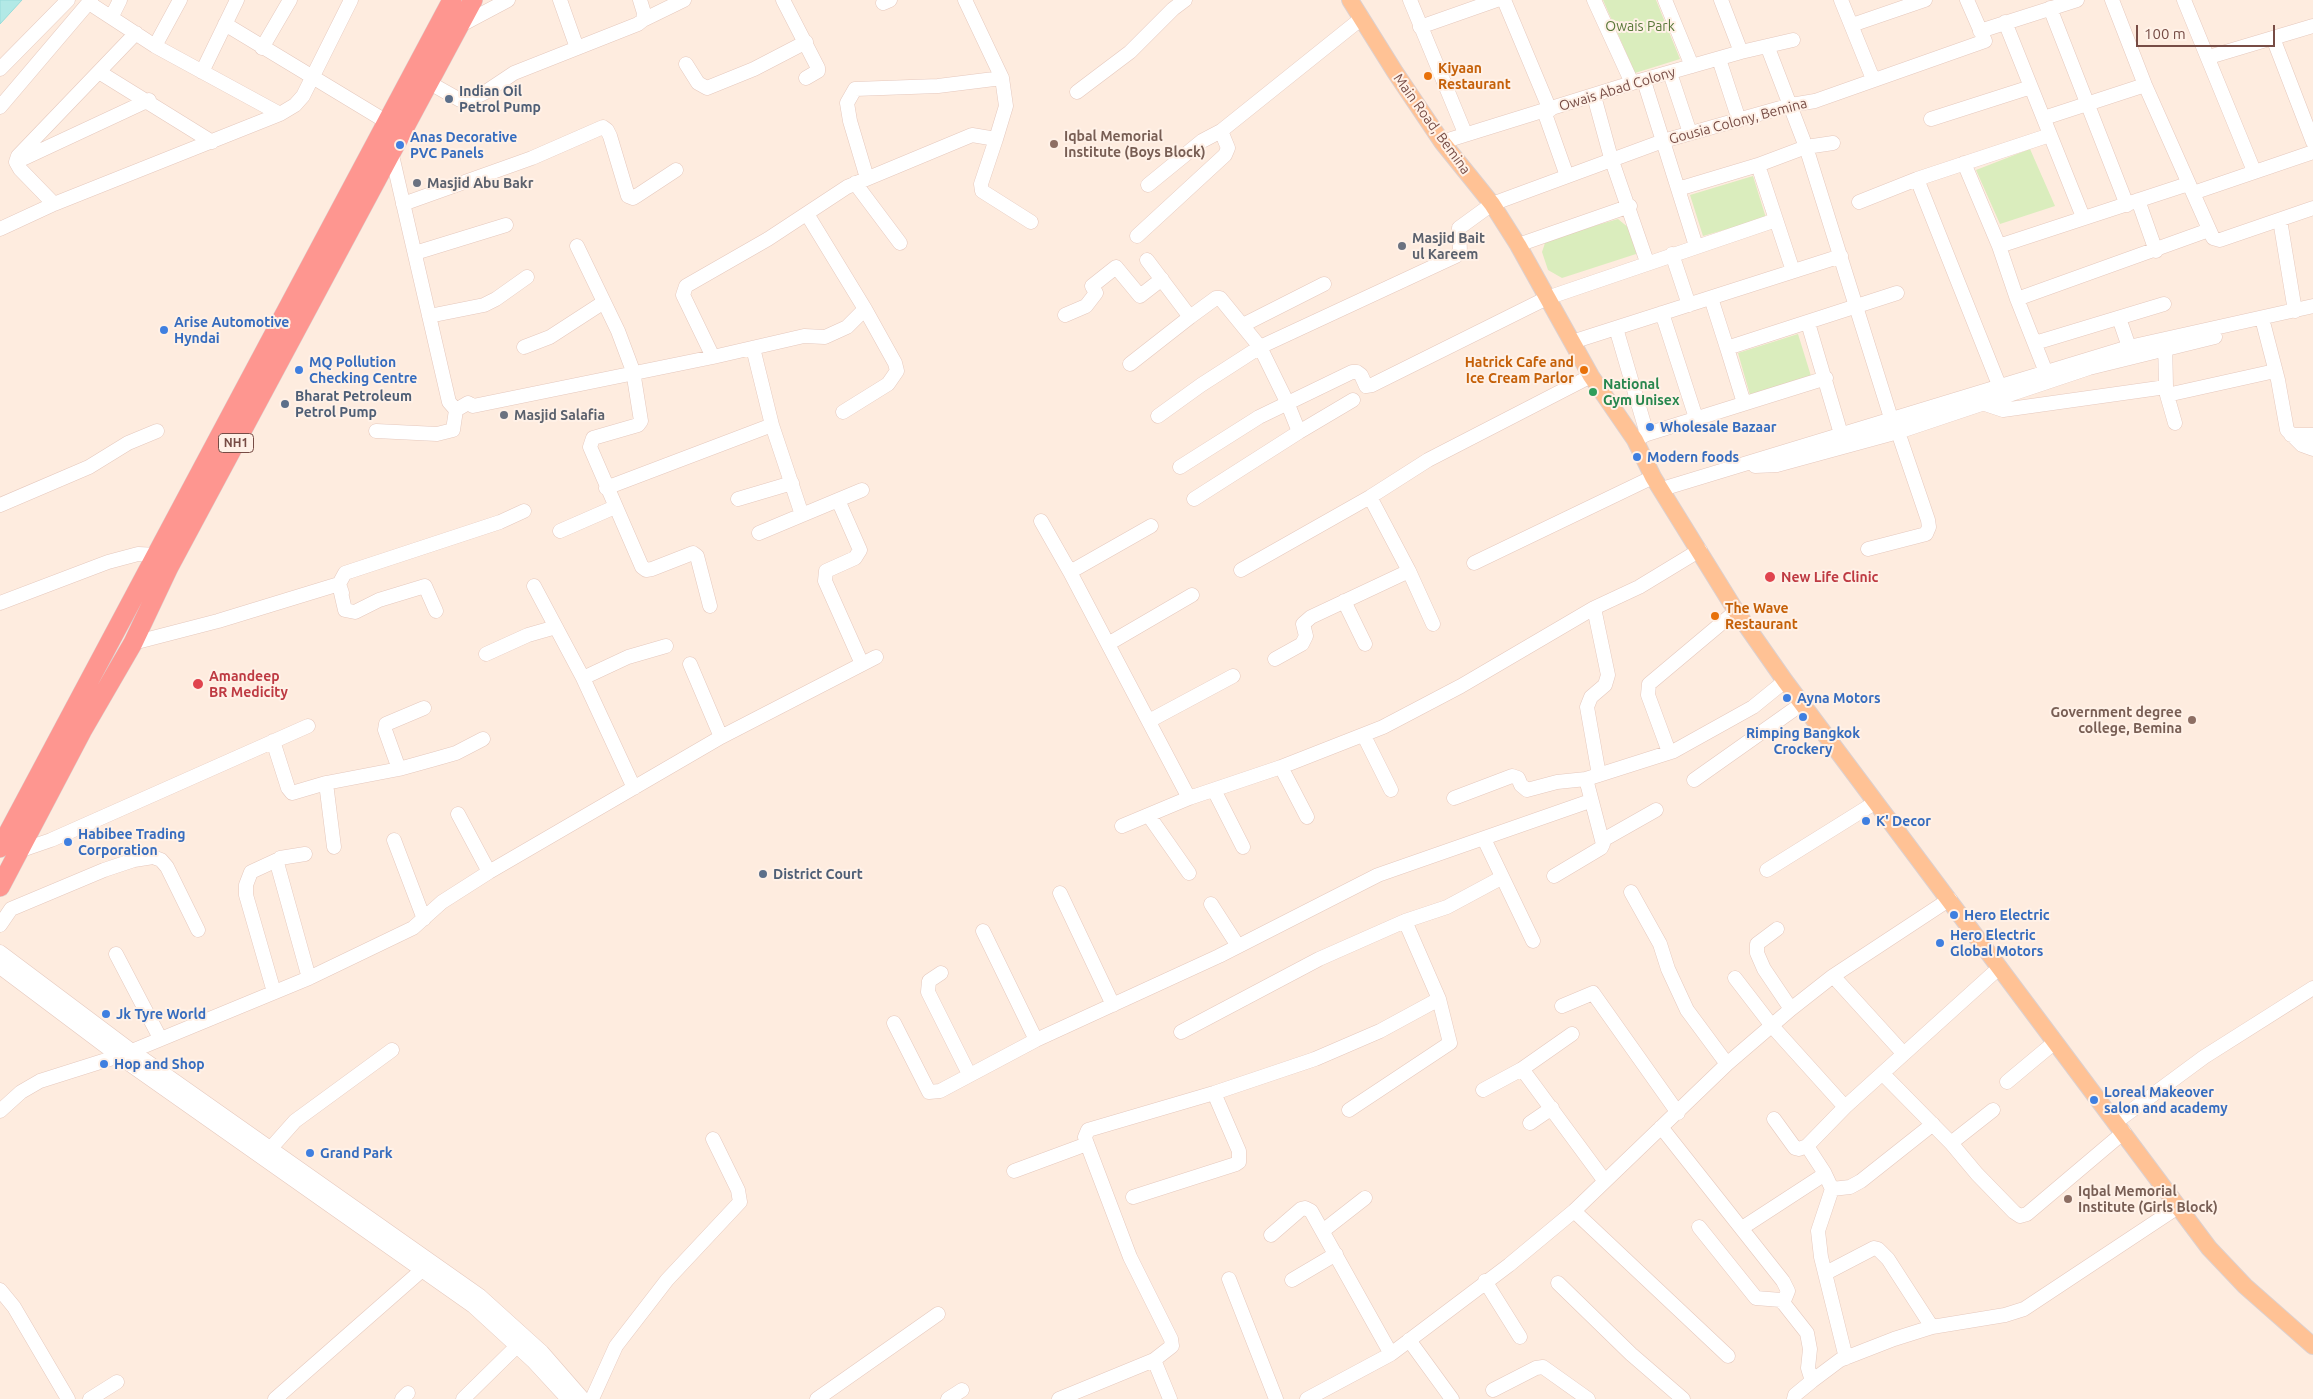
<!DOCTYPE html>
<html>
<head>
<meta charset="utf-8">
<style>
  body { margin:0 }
  #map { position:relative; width:2313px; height:1399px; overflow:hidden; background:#feecdf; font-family:Ubuntu,sans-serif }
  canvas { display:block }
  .scale { position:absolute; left:2136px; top:25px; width:139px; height:22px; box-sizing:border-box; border:2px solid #774c45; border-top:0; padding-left:6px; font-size:15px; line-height:18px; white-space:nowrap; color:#774c45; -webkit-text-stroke:4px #fff1e7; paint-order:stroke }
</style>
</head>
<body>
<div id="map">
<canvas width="2313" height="1399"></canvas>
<div class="scale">100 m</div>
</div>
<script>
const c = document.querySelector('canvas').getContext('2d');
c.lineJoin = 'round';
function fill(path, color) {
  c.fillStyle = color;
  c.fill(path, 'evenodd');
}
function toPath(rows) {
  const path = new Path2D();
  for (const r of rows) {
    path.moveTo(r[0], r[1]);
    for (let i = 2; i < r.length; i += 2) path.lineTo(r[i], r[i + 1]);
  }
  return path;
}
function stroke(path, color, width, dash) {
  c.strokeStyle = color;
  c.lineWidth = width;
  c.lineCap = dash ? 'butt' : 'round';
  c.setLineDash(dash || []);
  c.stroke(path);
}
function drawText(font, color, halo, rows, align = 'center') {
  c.font = font + ' Ubuntu,sans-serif';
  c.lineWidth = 4;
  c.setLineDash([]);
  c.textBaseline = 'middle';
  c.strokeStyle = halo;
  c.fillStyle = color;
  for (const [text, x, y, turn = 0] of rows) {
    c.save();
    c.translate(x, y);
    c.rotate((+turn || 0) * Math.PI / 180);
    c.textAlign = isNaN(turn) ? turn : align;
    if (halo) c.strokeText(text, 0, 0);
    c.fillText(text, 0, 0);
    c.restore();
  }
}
fill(toPath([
  [1603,0,1656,0,1680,59,1635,73],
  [2030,149,2055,206,2000,224,1976,170],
  [1753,176,1766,218,1703,236,1690,195],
  [1618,219,1635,233,1636,254,1562,278,1548,270,1542,252,1546,240],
  [1798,334,1811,376,1750,395,1738,353]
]), '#daedbd');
const water = toPath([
  [0,0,22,0,0,24,0,0]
]);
fill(water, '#b2e9e6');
stroke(water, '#98dcd9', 1);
const minor = toPath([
  [560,0,577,48],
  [783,0,818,68,818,71,806,78],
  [1410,0,1465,133],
  [1504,0,1550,110],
  [1594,0,1632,83],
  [1665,0,1692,66],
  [1721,0,1741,52],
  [1841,0,1873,79],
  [2112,0,2145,85,2213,238,2220,240,2313,208],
  [2184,0,2254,171],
  [89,3,155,46,280,114],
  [883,3,890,0],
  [2050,8,2127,205],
  [112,16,120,0],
  [643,20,684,0],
  [2005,22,2083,217],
  [225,24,387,122],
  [1852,25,1925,0],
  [459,26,508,0],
  [1420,27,1497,0],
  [1980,31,2077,0],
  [2273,38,2313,142],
  [155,46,180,0],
  [262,48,290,0],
  [1768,48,1806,147,1891,418,1898,432,1928,520,1929,527,1926,534,1868,549],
  [2209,57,2313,26],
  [1719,59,1739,120],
  [686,64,698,83,707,88,754,69,806,42],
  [0,69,68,0],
  [99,72,212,142],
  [202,72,237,0],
  [1670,73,1690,133],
  [1644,81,1696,246],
  [428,82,460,100,467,101,484,93,514,73,638,24,643,20,644,13,640,0],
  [1077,92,1130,52,1173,9,1185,0],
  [1594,96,1611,158,1647,262],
  [0,107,91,0],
  [1544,111,1567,176],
  [2044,118,2145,85],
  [1931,119,2031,87],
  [996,139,981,184,982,191,1031,222],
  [1442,142,1632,83,1741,52,1793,40],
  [391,151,449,402,456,410],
  [16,162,149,100],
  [1964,163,1999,246,2017,299,2049,380],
  [1758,165,1793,271],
  [867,178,850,121,847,103,855,89,938,86,1002,78],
  [1917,179,1999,385],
  [855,183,900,243],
  [1148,185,1202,141,1221,131,1362,18],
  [1678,189,1758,165,1806,147,1833,143],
  [2193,193,2313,152],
  [2138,200,2156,251],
  [1859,202,1917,179,2050,135],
  [54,204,20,169,16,162,18,156,136,33],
  [403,204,532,158,603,127,607,130,610,136,628,196,633,198,638,195,676,170],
  [807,214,865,309,895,363,897,371,888,384,843,412],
  [2280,220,2295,311],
  [0,229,54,204,280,114,295,105,303,96,351,0],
  [1137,236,1225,155,1228,148,1221,131],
  [1518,245,1630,206],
  [577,246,618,331,633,371,641,421,638,425,593,438,590,447,642,567,646,570,652,569,693,553,697,556,710,606],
  [1999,246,2188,184],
  [415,253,506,225],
  [1672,254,1689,305],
  [1147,260,1190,317],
  [1711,298,1727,348,1897,293],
  [2017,299,2209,230],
  [1662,313,1696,418],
  [1065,315,1086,306,1096,293,1092,286,1116,267,1140,296,1162,279],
  [429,316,484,305,496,299,527,277],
  [2119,318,2129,347],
  [1808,323,1841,434],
  [1243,325,1324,284],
  [2264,326,2278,380,2287,430,2302,445,2313,449],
  [1616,328,1647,434],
  [2165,340,2166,387],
  [1572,342,1841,256],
  [2035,343,2164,304],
  [524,347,550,337,604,302],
  [753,348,772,425,802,515,862,490],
  [1727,348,1744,403],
  [713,357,683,295,686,286,768,239,847,187,972,135,996,139,1006,106,1002,78,965,0],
  [1130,364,1190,317,1216,298,1220,298,1260,347,1287,402,1299,432],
  [2167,395,2175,423],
  [1982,403,2003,410,2166,387,2167,395,2275,371],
  [1158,416,1201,385,1260,347,1456,256,1460,252,1459,228,1492,204,1663,141,1791,105,1815,101,1985,41,1967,0],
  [376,431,437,434,453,430,456,410,468,403,473,406,713,357,804,336,825,337,847,327,865,309],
  [2291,435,2313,435],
  [1635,440,1647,434,1826,378],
  [1755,466,1777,465,1898,432,2089,368,2215,337],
  [1180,467,1259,417,1352,372,1357,372,1361,375,1366,386,1372,385,1547,298,1776,220],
  [606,488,772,425],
  [1662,489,2129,347,2313,306],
  [1370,497,1409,571,1433,624],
  [738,499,792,483],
  [1194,499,1299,432,1353,400],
  [838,500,860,550,855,558,826,571,825,581,862,664],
  [0,505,89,467,128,443,157,431],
  [1041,521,1070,572,1151,526],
  [560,531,615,507],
  [759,533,802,515],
  [1474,563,1653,477],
  [1241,570,1370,497,1428,460,1591,376],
  [1070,572,1189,798],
  [534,586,583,678,634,788],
  [342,593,339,584,345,573,500,522,524,511],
  [1344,601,1365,644],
  [0,603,108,562,138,554,158,555],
  [1594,608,1608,675,1605,685,1591,697,1587,707,1599,775],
  [133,643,218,621,339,584,345,610,355,612,379,600,425,586,436,611],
  [1108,644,1192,595],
  [486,654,528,635,556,627],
  [1275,659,1302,644,1306,636,1303,624,1311,617,1409,571],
  [690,664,721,737],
  [583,678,628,657,666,646],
  [1149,721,1233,676],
  [1364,736,1391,790],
  [273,741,288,788,292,793,326,783,399,769,435,759,456,753,483,739],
  [1669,752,1648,695,1649,684,1736,611],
  [1281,767,1307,817],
  [399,769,385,730,386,724,424,708],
  [1694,780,1803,703],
  [326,783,334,847],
  [1214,790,1243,847],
  [1454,798,1512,776,1518,778,1521,785,1527,790,1557,782,1586,779,1674,751,1753,707,1785,681],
  [458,814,489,872],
  [1149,816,1189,873],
  [1122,826,1189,798,1281,767,1383,727,1461,686,1594,608,1639,587,1700,550],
  [1484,839,1533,941],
  [394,840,424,919],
  [1603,840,1656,810],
  [19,851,51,840,308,726],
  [305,854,280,858,277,863,309,978],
  [1767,870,1876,802],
  [1554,876,1601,848,1603,844,1586,779],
  [1631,892,1660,944,1668,969,1687,1010,1727,1064],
  [1060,893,1113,1005],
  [1211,904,1238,946],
  [0,925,11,909,104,870,134,860,153,857,161,860,167,867,198,930],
  [1777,929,1757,944,1757,953,1764,969,1791,1009],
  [983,931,1036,1040],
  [0,952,132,1051,480,1296,542,1352,583,1399],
  [116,954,160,1038],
  [0,967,125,1061,473,1306,533,1361,568,1399],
  [941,973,929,981,928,992,969,1074],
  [1833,976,1903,1053],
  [1735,978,1772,1026,1845,1107],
  [274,992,246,895,246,885,251,872,277,860],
  [1562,1006,1593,993,1678,1113],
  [894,1023,929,1092,940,1091,1036,1040,1219,956,1378,875,1590,801],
  [1181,1032,1319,959,1405,921,1447,907,1501,878],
  [132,1051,309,978,413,928,442,902,489,872,721,737,876,657],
  [1522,1069,1572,1034],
  [1883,1074,1951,1143,1977,1174,2014,1212,2020,1216,2027,1214,2124,1132],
  [2007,1082,2055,1042],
  [1483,1090,1522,1069,1604,1180],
  [1349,1110,1450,1043,1439,999,1405,921],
  [0,1111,21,1092,40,1081,119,1056],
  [1774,1119,1795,1148,1799,1149,1807,1146,1845,1107,1999,968],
  [2116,1122,2204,1057,2313,988],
  [1530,1123,1552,1108],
  [1661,1127,1783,1281,1788,1291,1783,1303],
  [1951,1143,1993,1110],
  [1807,1146,1824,1172,1832,1189,1818,1231,1821,1257,1846,1358],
  [271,1148,295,1121,392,1050],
  [1014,1171,1087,1144],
  [1832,1189,1850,1187,1861,1181,1933,1124],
  [1133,1197,1236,1164,1239,1162,1239,1151,1214,1093],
  [1574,1211,1728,1356],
  [1699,1227,1756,1298,1781,1300,1807,1333,1810,1349,1808,1368,1812,1381],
  [1742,1228,1825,1174],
  [1324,1230,1365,1198],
  [1271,1235,1301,1209,1305,1208,1311,1211,1391,1354],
  [1826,1273,1874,1248,1878,1249,1888,1259,1932,1327],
  [1229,1279,1276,1399],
  [1292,1280,1336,1254],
  [1485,1281,1520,1337],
  [1558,1283,1631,1354,1683,1399],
  [0,1290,14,1307,68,1399],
  [1409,1340,1452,1399],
  [1154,1360,1170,1399],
  [1493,1390,1536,1368,1543,1367,1588,1399],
  [90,1399,117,1382],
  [275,1399,422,1270],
  [402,1399,408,1393],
  [463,1399,517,1346],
  [592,1399,616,1346,667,1280,740,1202,738,1190,713,1139],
  [817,1399,938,1314],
  [948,1399,962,1390],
  [1059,1399,1154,1360,1172,1346,1171,1339,1130,1257,1086,1141,1085,1137,1088,1130,1214,1093,1315,1059,1380,1031,1439,999],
  [1307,1399,1391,1354,1509,1265,1574,1211,1727,1064,1791,1009,1833,976,1950,899],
  [1794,1399,1795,1395,1812,1381,1840,1360,1894,1339,1932,1327,2005,1315,2024,1309,2178,1207]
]);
const major = toPath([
  [1350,0,1395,72,1442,142,1492,204,1518,245,1591,376,1635,440,1653,477,1736,611,1785,681,2209,1248,2245,1286,2313,1346]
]);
const highway = toPath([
  [0,848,452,0],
  [0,887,82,731,133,643,169,567,473,0]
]);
stroke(minor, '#e5c8bd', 15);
stroke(major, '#dcd0cf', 18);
stroke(highway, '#dcd0cf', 20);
stroke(minor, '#fff', 14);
stroke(major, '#ffc295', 16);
stroke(highway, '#fe9690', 19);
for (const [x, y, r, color] of [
  [1428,76,5,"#e8710a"],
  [449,99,5,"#5c6f8a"],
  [1054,144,5,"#8d6e63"],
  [400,145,5,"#3f7fe0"],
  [417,183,5,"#6b7280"],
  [1402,246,5,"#6b7280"],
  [164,330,5,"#3f7fe0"],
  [299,370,5,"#3f7fe0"],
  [1584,370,5,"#e8710a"],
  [1593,392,5,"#2e9e5b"],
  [285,404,5,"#5c6f8a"],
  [504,415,5,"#6b7280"],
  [1650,427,5,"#3f7fe0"],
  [1637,457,5,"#3f7fe0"],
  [1770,577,6,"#e0444e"],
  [1715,616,5,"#e8710a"],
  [198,684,6,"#e0444e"],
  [1787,698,5,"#3f7fe0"],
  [1803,717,5,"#3f7fe0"],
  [2192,720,5,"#8d6e63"],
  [1866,821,5,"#3f7fe0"],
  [68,842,5,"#3f7fe0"],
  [763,874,5,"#5c6f8a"],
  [1954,915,5,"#3f7fe0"],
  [1940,943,5,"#3f7fe0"],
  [106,1014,5,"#3f7fe0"],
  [104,1064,5,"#3f7fe0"],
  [2094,1100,5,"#3f7fe0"],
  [310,1153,5,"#3f7fe0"],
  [2068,1199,5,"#8d6e63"]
]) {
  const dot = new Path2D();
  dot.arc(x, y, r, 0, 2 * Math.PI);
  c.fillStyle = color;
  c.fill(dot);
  stroke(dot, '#fff1e7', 2);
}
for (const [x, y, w] of [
  [236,443,35]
]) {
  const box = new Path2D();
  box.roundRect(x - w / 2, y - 9.5, w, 19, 4);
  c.fillStyle = '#fff1e7';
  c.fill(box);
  stroke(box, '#774c45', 1);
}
drawText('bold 12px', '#774c45', null, [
  ["NH1",236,443]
]);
drawText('14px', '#587839', '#fff1e7', [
  ["Owais Park",1640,26]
]);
drawText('bold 14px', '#c56008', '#fff1e7', [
  ["Kiyaan",1438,68],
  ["Restaurant",1438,84],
  ["Hatrick Cafe and",1574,362,"right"],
  ["Ice Cream Parlor",1574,378,"right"],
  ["The Wave",1725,608],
  ["Restaurant",1725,624]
], 'left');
drawText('14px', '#774c45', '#fff1e7', [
  ["Owais Abad Colony",1617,89,-17],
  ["Gousia Colony, Bemina",1738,121,-15],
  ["Main Road, Bemina",1432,124,54]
]);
drawText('bold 14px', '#4e5e75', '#fff1e7', [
  ["Indian Oil",459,91],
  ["Petrol Pump",459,107],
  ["Bharat Petroleum",295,396],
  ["Petrol Pump",295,412],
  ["District Court",773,874]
], 'left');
drawText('bold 14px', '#785e54', '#fff1e7', [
  ["Iqbal Memorial",1064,136],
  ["Institute (Boys Block)",1064,152],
  ["Government degree",2182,712,"right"],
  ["college, Bemina",2182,728,"right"],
  ["Iqbal Memorial",2078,1191],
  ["Institute (Girls Block)",2078,1207]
], 'left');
drawText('bold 14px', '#366cbe', '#fff1e7', [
  ["Anas Decorative",410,137],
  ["PVC Panels",410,153],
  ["Arise Automotive",174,322],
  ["Hyndai",174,338],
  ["MQ Pollution",309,362],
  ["Checking Centre",309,378],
  ["Wholesale Bazaar",1660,427],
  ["Modern foods",1647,457],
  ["Ayna Motors",1797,698],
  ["Rimping Bangkok",1803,733,"center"],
  ["Crockery",1803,749,"center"],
  ["K' Decor",1876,821],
  ["Habibee Trading",78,834],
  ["Corporation",78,850],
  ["Hero Electric",1964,915],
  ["Hero Electric",1950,935],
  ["Global Motors",1950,951],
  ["Jk Tyre World",116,1014],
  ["Hop and Shop",114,1064],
  ["Loreal Makeover",2104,1092],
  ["salon and academy",2104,1108],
  ["Grand Park",320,1153]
], 'left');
drawText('bold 14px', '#5b616d', '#fff1e7', [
  ["Masjid Abu Bakr",427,183],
  ["Masjid Bait",1412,238],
  ["ul Kareem",1412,254],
  ["Masjid Salafia",514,415]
], 'left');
drawText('bold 14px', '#27864d', '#fff1e7', [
  ["National",1603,384],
  ["Gym Unisex",1603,400]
], 'left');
drawText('bold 14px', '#be3a42', '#fff1e7', [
  ["New Life Clinic",1781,577],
  ["Amandeep",209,676],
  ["BR Medicity",209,692]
], 'left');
</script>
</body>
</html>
